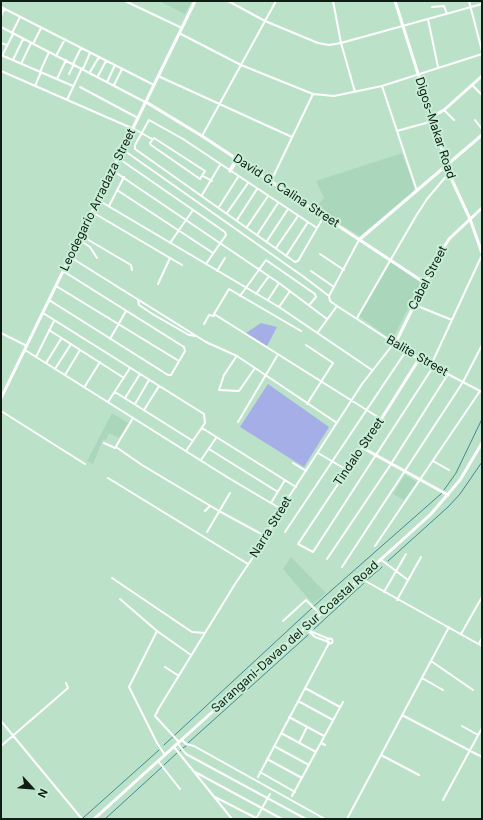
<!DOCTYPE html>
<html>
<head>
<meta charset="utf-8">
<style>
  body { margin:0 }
  #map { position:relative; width:483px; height:820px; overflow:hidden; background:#bbe2c9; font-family:Inter,sans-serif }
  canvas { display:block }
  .frame { position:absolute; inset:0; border:2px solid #0f1d14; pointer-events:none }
  .north { position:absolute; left:12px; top:768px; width:40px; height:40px; -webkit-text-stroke:3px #c8efd6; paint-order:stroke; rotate:116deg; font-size:11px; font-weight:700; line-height:16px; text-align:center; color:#0f1d14 }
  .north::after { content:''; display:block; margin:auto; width:14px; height:18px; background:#0f1d14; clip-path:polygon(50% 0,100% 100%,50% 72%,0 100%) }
</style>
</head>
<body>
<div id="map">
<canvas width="483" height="820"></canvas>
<div class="frame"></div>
<div class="north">N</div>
</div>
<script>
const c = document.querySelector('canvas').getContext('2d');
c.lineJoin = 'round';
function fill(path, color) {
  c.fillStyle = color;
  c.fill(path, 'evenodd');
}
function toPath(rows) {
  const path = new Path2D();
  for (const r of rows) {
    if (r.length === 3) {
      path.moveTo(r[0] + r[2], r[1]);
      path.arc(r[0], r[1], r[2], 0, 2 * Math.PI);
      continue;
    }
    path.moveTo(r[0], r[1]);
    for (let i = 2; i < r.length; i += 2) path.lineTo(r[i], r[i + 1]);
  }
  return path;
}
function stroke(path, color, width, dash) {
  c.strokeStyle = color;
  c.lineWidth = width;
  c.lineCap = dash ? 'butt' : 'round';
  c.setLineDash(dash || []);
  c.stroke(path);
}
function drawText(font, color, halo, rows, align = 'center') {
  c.font = font + ' Inter,sans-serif';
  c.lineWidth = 4;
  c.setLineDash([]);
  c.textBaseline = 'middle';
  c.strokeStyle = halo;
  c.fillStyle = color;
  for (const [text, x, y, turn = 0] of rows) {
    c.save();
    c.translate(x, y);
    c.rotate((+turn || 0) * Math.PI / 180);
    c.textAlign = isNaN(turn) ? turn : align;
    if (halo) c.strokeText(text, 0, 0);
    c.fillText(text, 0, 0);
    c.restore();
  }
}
fill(toPath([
  [159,1,192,1,185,14],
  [402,153,414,187,413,192,360,236,314,209,324,198,316,181],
  [390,262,421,283,392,340,359,316],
  [112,413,128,423,119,438,109,433,106,440,103,439,93,464,87,461],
  [405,475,417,482,404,500,393,494],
  [291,557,326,593,313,604,283,569]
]), '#aad7bb');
fill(toPath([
  [261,323,277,327,267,346,246,333],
  [268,384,329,427,304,467,240,427]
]), '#a5aee7');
stroke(toPath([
  [444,490,456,473,482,419],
  [388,561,448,507,460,494,482,462],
  [367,580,382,567],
  [314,629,364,583],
  [188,743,308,635],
  [164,745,325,596,442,493],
  [183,748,186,746],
  [180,751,181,750],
  [164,765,177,753],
  [83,818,159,750],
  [105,819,162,767]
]), '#448795', 1);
stroke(toPath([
  [125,1,182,28],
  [228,1,265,21,318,43,329,45,341,43,482,4],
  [333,1,341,43,355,92],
  [469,1,482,51],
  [1,7,154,85],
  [432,7,444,6,447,14],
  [1,16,4,9],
  [428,19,438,67],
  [1,27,145,102],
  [12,33,20,17],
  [179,33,241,65,313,94,334,96,382,86,482,54],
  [1,43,7,45],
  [33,44,41,28],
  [1,55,73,86],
  [2,56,13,34],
  [56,56,65,39],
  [13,60,23,39],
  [21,64,31,43],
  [73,64,81,48],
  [83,69,90,53],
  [1,71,136,130,152,139],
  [40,72,49,52],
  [90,72,99,57],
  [69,74,74,64],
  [98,76,106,61],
  [158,76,292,137],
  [57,79,66,60],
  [107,82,115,65],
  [114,85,122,69],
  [472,85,482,95],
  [35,86,41,72],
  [382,86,417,191],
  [80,87,138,118],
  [67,100,82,68],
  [444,110,454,120],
  [475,120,482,129],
  [397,131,433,121],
  [202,136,276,1],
  [154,138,205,171,200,179,151,145,150,143,154,138],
  [122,149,304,277,329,296,330,301,337,306,394,343],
  [118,158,225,232,226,235,206,264],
  [112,170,279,283,327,319],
  [229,171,236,159],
  [230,172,238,160],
  [203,176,212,181],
  [271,181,313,94],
  [117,190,213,253],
  [202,195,220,165],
  [98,200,279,307,372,370],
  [109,206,124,177],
  [219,207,238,177],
  [92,212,182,265],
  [227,213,248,183],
  [237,220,257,189],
  [247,227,268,196],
  [317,228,183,139,149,120,135,145,135,149,295,262,298,261,324,216],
  [80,235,131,265,132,270],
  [257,235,278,203],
  [78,239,90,247,97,258],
  [267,241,288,209],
  [170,243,193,210],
  [276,248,298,216],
  [320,254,344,270],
  [286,256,308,222],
  [70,257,206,342,237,356,337,423],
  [217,271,225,258],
  [311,271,334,287],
  [158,284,170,258],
  [56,286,179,361],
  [256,294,269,276],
  [240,296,266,260,315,294,316,297,310,304],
  [329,296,359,240],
  [49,300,168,375,171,375,185,351,184,347,63,271],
  [138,300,139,305,154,315,189,335,196,336],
  [268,300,279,283],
  [415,305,452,320],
  [279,307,290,291],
  [43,313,204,414,205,423,186,451],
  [357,318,416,216,427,199,449,173],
  [204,324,209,315,214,316],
  [49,330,124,378],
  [301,331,229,289,214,314,381,419],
  [318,332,337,306],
  [1,333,27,346],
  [110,339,126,311],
  [306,345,333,363,307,404],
  [25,350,227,477,281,509],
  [36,357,54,321],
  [236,357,224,375,219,390,239,391,255,368],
  [419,359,482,392],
  [46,363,61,339],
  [431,365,482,255],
  [55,369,71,344],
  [65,375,80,350],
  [85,386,100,362],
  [115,392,193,441],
  [125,398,140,374],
  [108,402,130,368],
  [135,404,149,380],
  [144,410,159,386],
  [1,411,85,464],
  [238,422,277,356],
  [202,428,296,487],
  [104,443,115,448,133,418],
  [116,447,142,465,219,511,265,536],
  [362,448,298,544,313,552,433,367],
  [209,449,278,492],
  [318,453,347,470],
  [201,460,216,438],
  [433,461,449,470],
  [293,463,306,471],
  [108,478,248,564],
  [271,503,285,480],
  [205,511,210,506],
  [207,532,230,493],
  [285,532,406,351],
  [375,546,480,391],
  [327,559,391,464,448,374],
  [380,559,408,580],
  [342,567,463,382,482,345],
  [112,578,192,632,205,633],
  [360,578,482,646],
  [384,592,406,554],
  [120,599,157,631,191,655],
  [397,600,421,557],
  [283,621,306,600,320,614],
  [305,628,315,637,329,642],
  [157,631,129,687,157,743,165,755],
  [310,631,329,639],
  [461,634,482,597],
  [330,641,2.5],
  [479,644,482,638],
  [431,661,473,690],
  [165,667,179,676],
  [422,678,443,690],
  [305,688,340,707],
  [298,701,333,720],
  [402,715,482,757],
  [289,717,324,736],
  [1,721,82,819],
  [462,726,478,735],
  [281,733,316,752],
  [182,740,186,744,194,746,325,819],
  [179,742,155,716,159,708,235,584,262,544,281,509,362,384,394,343],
  [299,743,307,727],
  [321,743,325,745],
  [178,744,186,754,306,819],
  [1,746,68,688,66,683],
  [274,746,309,765],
  [174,747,232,819],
  [381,755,419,775],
  [267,759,302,778],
  [158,761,180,789],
  [195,772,282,819],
  [260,772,295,792],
  [258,777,329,643],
  [292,796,343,702],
  [215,797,258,819],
  [443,800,482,728],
  [256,819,270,794],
  [347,819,449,627]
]), '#fff', 2);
stroke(toPath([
  [146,102,202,136,425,283],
  [432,117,444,110,482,76],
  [360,239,482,135],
  [1,398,195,1],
  [448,495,363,448,419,359,395,344,438,257,449,239,482,208]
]), '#fff', 3);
stroke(toPath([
  [395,1,451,178,470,219,482,253],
  [94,819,431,514,460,480,482,443]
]), '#fff', 3);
drawText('12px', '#0f1d14', '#c8efd6', [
  ["Digos-Makar Road",435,128,72],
  ["David G. Calina Street",286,191,33],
  ["Leodegario Arradaza Street",98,200,-64],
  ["Cabel Street",428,278,-63],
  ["Balite Street",417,356,30],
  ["Tindalo Street",359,452,-56],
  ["Narra Street",271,527,-59],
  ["Sarangani-Davao del Sur Coastal Road",295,637,-42]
]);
</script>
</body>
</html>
